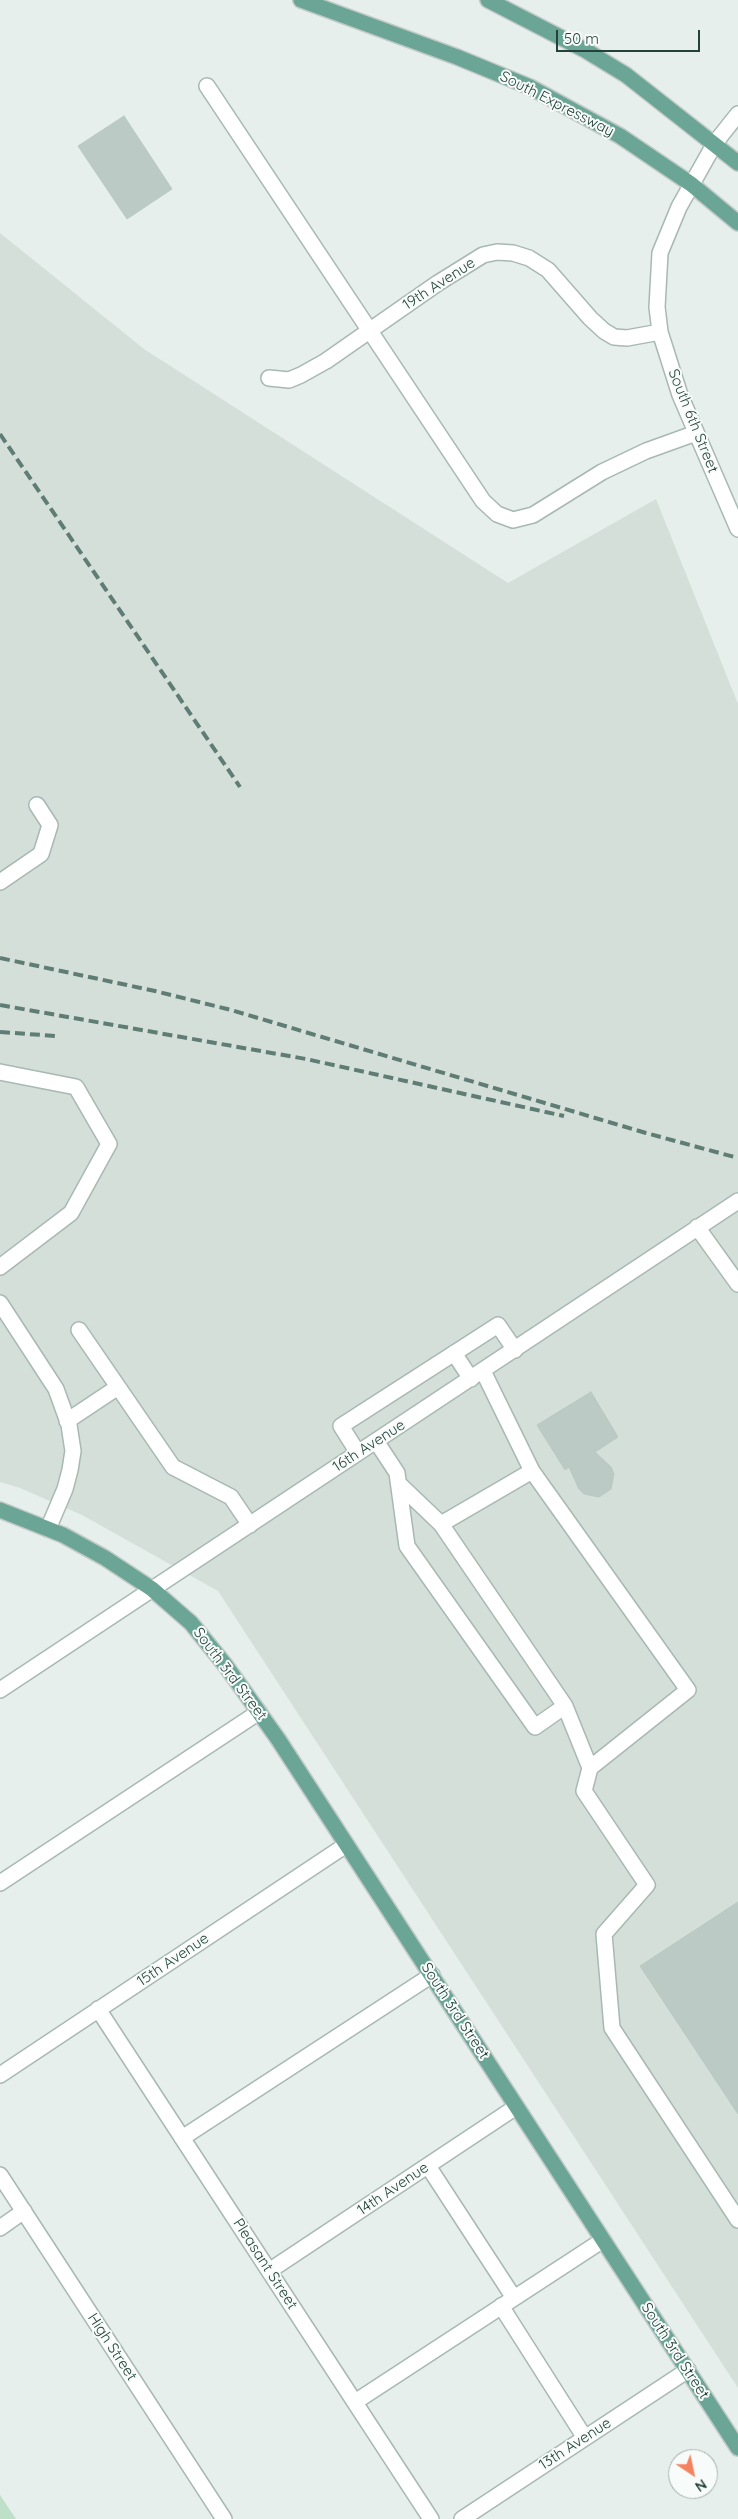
<!DOCTYPE html>
<html>
<head>
<meta charset="utf-8">
<style>
  body { margin:0 }
  #map { position:relative; width:738px; height:2519px; overflow:hidden; background:#e6efeb; font-family:Quicksand,sans-serif }
  canvas { display:block }
  .north { position:absolute; left:668px; top:2449px; width:50px; height:50px; box-sizing:border-box; background:#f7fbf9; border:1px solid #a3b1ad; border-radius:50%; rotate:146deg; font-size:14px; font-weight:700; line-height:20px; text-align:center; color:#24423a }
  .north::after { content:''; display:block; margin:auto; width:18px; height:22px; background:#f4845f; clip-path:polygon(50% 0,100% 100%,50% 72%,0 100%) }
  .scale { position:absolute; left:556px; top:30px; width:144px; height:22px; box-sizing:border-box; border:2px solid #24423a; border-top:0; padding-left:6px; font-size:15px; line-height:18px; white-space:nowrap; color:#24423a; -webkit-text-stroke:4px #f7fbf9; paint-order:stroke }
</style>
</head>
<body>
<div id="map">
<canvas width="738" height="2519"></canvas>
<div class="north">N</div>
<div class="scale">50 m</div>
</div>
<script>
const c = document.querySelector('canvas').getContext('2d');
c.lineJoin = 'round';
function fill(path, color) {
  c.fillStyle = color;
  c.fill(path, 'evenodd');
}
function toPath(rows) {
  const path = new Path2D();
  for (const r of rows) {
    path.moveTo(r[0], r[1]);
    for (let i = 2; i < r.length; i += 2) path.lineTo(r[i], r[i + 1]);
  }
  return path;
}
function stroke(path, color, width, dash) {
  c.strokeStyle = color;
  c.lineWidth = width;
  c.lineCap = dash ? 'butt' : 'round';
  c.setLineDash(dash || []);
  c.stroke(path);
}
function drawText(font, color, halo, rows, align = 'center') {
  c.font = font + ' Quicksand,sans-serif';
  c.lineWidth = 4;
  c.setLineDash([]);
  c.textBaseline = 'middle';
  c.strokeStyle = halo;
  c.fillStyle = color;
  for (const [text, x, y, turn = 0] of rows) {
    c.save();
    c.translate(x, y);
    c.rotate((+turn || 0) * Math.PI / 180);
    c.textAlign = isNaN(turn) ? turn : align;
    if (halo) c.strokeText(text, 0, 0);
    c.fillText(text, 0, 0);
    c.restore();
  }
}
fill(toPath([
  [0,233,144,349,508,583,656,499,738,704,738,2388,218,1591,82,1515,20,1488,0,1482]
]), '#d4dfda');
fill(toPath([
  [0,2495,16,2519,0,2519]
]), '#bfe0c8');
const building = toPath([
  [124,116,172,189,127,219,78,146,124,116],
  [591,1392,618,1437,595,1452,611,1467,614,1474,611,1489,599,1497,584,1494,579,1489,569,1467,565,1470,537,1425,591,1392],
  [738,1902,738,2114,640,1966,738,1902]
]);
fill(building, '#bbcac4');
stroke(building, '#b8c9c2', 1);
const minor = toPath([
  [207,86,483,501,497,514,513,520,533,515,602,472,646,451,696,433],
  [738,114,715,143,679,207,660,253,657,307,660,332,680,395,738,529],
  [269,378,289,380,301,375,326,361,438,283,483,255,497,252,513,253,529,258,548,270,590,318,604,331,614,337,627,338,660,332],
  [0,882,41,854,50,825,37,805],
  [0,1072,76,1087,109,1144,71,1213,0,1267],
  [697,1227,738,1284],
  [0,1303,56,1389,69,1425,73,1451,70,1470,65,1489,48,1529],
  [79,1330,173,1467,231,1497,250,1525],
  [454,1353,471,1379],
  [483,1371,532,1471,688,1690,590,1768,584,1791,647,1885,604,1934,612,2028,738,2220],
  [67,1421,118,1387],
  [376,1441,397,1473,407,1546,535,1727,565,1706,590,1768],
  [358,1453,341,1426,498,1325,515,1350],
  [399,1484,441,1524,565,1706],
  [441,1524,532,1471],
  [0,1690,738,1201],
  [0,1883,259,1712],
  [98,2009,431,2519],
  [0,2075,346,1845],
  [182,2138,432,1975],
  [428,2166,514,2298],
  [0,2175,224,2519],
  [0,2228,24,2211],
  [269,2271,516,2107],
  [501,2306,585,2438],
  [355,2402,603,2240],
  [462,2519,688,2370]
]);
const major = toPath([
  [301,0,457,57,530,87,620,136,691,184,738,223],
  [488,0,585,50,626,75,738,163],
  [0,1510,63,1535,105,1558,152,1589,191,1623,226,1666,278,1739,738,2448]
]);
stroke(minor, '#a8b8b2', 18);
stroke(major, '#c2cac8', 18);
stroke(minor, '#fff', 15);
stroke(major, '#6aa596', 15);
stroke(toPath([
  [0,434,240,787],
  [0,958,155,991,231,1010,646,1133,738,1158],
  [0,1005,306,1059,564,1116],
  [0,1032,56,1036]
]), '#5f7d75', 4, [10, 5]);
drawText('15px', '#24423a', '#f7fbf9', [
  ["South Expressway",557,104,27],
  ["19th Avenue",439,284,-33],
  ["South 6th Street",693,421,68],
  ["16th Avenue",369,1446,-33],
  ["South 3rd Street",230,1674,53],
  ["15th Avenue",173,1960,-34],
  ["South 3rd Street",455,2011,57],
  ["14th Avenue",393,2189,-34],
  ["Pleasant Street",265,2264,57],
  ["High Street",112,2347,57],
  ["South 3rd Street",675,2351,57],
  ["13th Avenue",575,2444,-33]
]);
</script>
</body>
</html>
